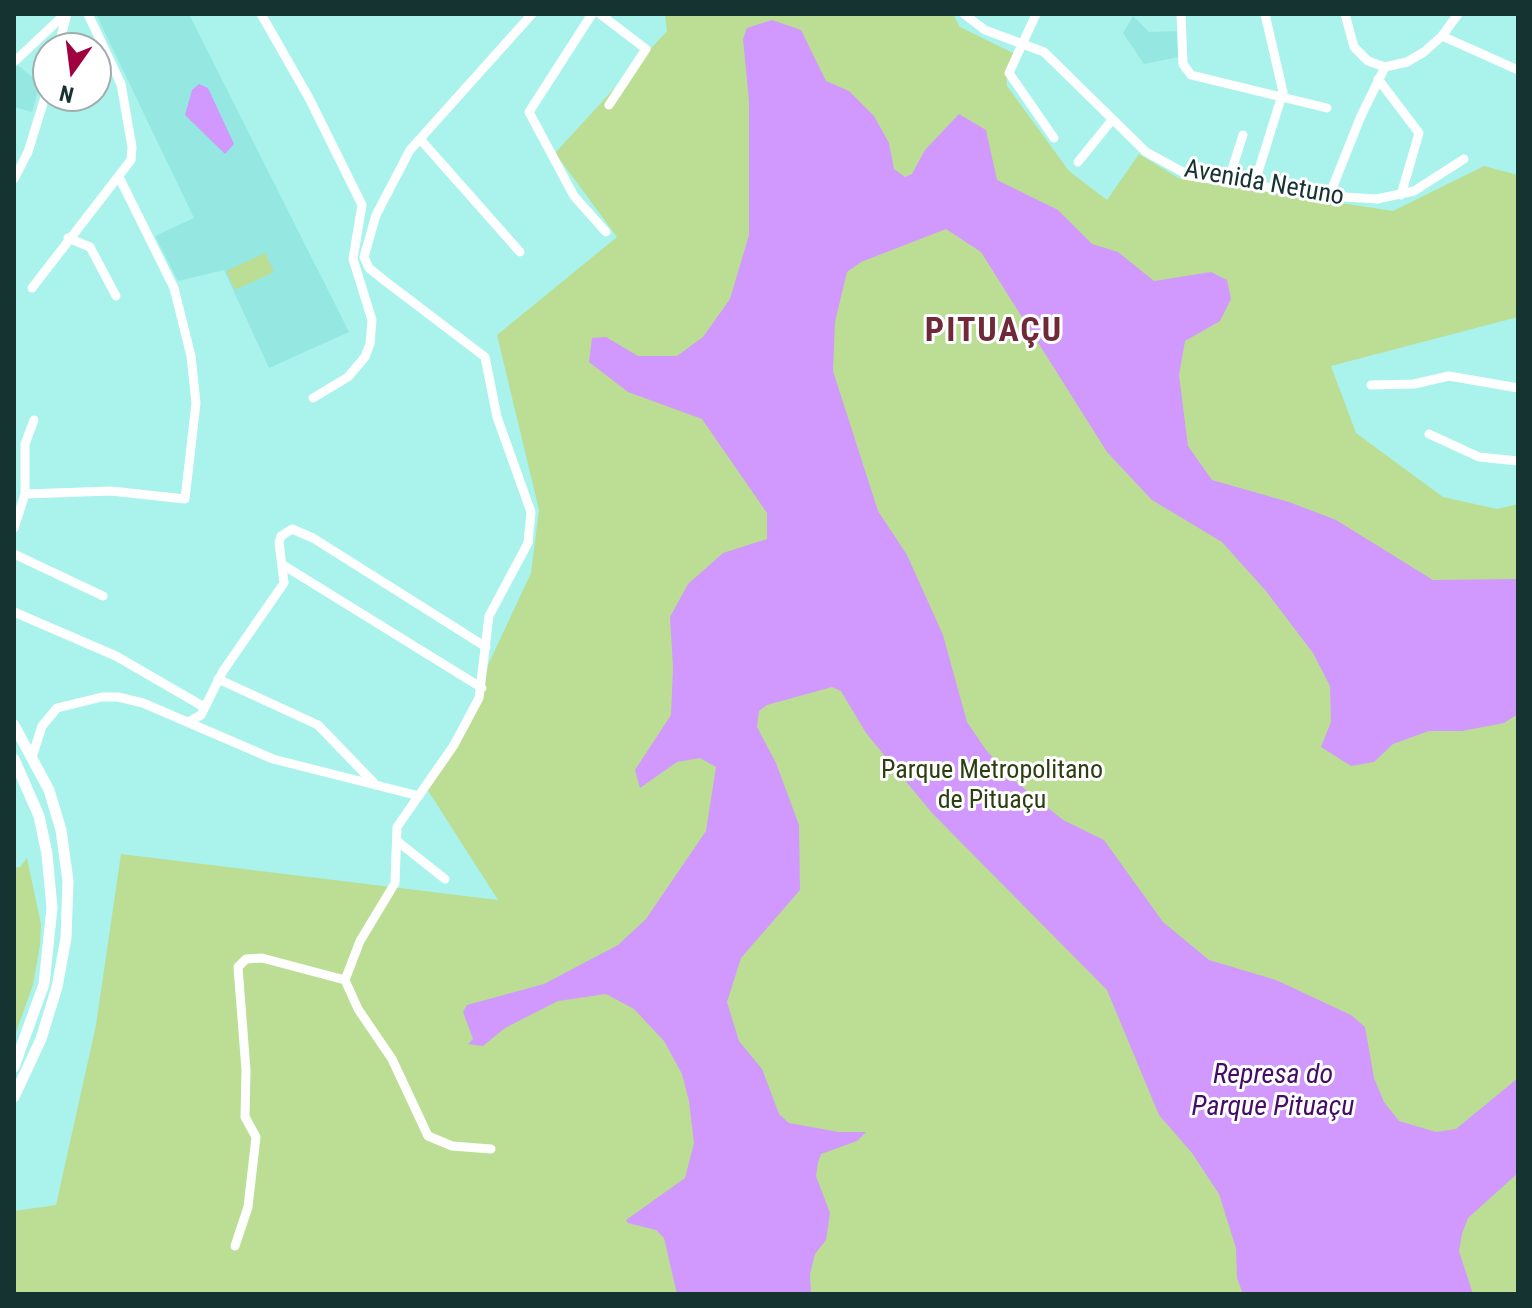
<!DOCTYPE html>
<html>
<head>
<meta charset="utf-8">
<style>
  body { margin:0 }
  #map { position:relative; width:1532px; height:1308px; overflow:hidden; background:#a9f3ec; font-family:"Roboto Condensed",sans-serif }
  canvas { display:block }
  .frame { position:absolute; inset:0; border:16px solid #153331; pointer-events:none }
  .north { position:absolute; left:32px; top:32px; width:80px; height:80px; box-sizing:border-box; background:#fff; border:2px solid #a1adad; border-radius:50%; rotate:194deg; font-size:22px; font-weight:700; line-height:32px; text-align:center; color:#153331 }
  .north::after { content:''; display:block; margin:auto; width:28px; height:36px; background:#a00240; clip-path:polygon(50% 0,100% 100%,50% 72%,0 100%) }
</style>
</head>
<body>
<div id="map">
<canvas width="1532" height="1308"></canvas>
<div class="frame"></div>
<div class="north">N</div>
</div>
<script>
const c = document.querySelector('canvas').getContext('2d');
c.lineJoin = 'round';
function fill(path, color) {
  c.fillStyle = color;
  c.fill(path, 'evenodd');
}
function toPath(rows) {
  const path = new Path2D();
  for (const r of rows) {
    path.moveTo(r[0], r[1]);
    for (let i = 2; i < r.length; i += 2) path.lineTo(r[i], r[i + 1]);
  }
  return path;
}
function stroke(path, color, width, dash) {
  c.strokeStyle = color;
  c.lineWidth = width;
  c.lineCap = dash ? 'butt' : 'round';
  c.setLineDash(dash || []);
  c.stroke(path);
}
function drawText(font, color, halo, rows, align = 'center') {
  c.font = font + ' "Roboto Condensed",sans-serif';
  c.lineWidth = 6;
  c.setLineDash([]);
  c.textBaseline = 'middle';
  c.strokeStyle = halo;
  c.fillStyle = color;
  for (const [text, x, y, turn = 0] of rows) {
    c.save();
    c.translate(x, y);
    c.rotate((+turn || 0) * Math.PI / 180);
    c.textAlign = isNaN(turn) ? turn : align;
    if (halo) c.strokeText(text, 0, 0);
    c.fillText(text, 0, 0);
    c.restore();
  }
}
fill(toPath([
  [96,14,189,14,349,332,269,368,224,270,178,281,155,236,194,218],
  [1133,16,1149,32,1177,31,1178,57,1144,64,1123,33],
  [16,64,40,83,32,112,14,107]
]), '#94e8e1');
fill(toPath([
  [665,14,953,14,960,27,1017,55,1006,72,1007,86,1069,171,1107,200,1139,154,1178,178,1393,211,1484,166,1518,175,1518,317,1331,366,1356,433,1443,497,1497,509,1518,504,1518,1294,14,1294,14,1211,56,1205,96,1025,121,854,498,900,427,789,481,701,488,665,531,573,539,510,497,335,617,237,555,153,667,31],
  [265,253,274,272,235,290,226,271],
  [27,858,41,924,40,945,33,985,14,1038,14,868,20,867]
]), '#bbde94');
fill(toPath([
  [772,20,801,30,826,81,849,91,874,116,889,143,894,169,905,177,912,174,925,150,959,114,986,130,997,180,1058,210,1092,244,1118,252,1154,281,1211,272,1227,280,1231,299,1220,321,1185,341,1179,375,1188,446,1212,480,1289,502,1336,520,1433,580,1518,579,1518,714,1504,723,1462,731,1429,731,1393,744,1374,762,1351,766,1321,747,1331,722,1330,686,1313,653,1266,591,1222,542,1152,500,1107,452,981,252,946,229,861,262,847,272,835,322,833,371,878,511,907,555,943,635,967,722,986,750,1011,778,1063,820,1104,840,1163,922,1209,960,1276,980,1351,1015,1365,1027,1374,1078,1384,1102,1399,1121,1436,1132,1456,1129,1518,1078,1518,1173,1468,1218,1462,1234,1459,1251,1473,1294,1243,1294,1237,1278,1236,1248,1219,1194,1192,1153,1159,1115,1107,990,932,813,866,733,841,691,832,687,767,705,759,711,757,727,776,763,799,825,800,890,741,958,727,1002,739,1041,762,1069,779,1114,789,1123,839,1132,866,1132,857,1141,821,1154,818,1163,816,1176,830,1213,826,1240,815,1254,810,1274,811,1294,677,1294,664,1238,656,1230,628,1223,626,1220,685,1178,694,1143,689,1101,682,1074,664,1041,634,1009,606,994,558,1001,505,1028,483,1046,468,1044,473,1039,463,1012,467,1005,544,984,618,945,646,919,706,831,716,767,700,758,677,762,640,788,635,770,671,715,673,667,670,617,688,584,723,553,767,539,767,513,702,419,628,392,589,362,592,338,606,337,638,356,677,356,703,337,730,299,749,235,749,101,743,39,747,28],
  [199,84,208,88,234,144,225,154,185,115,192,90]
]), '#d199fd');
stroke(toPath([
  [261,14,309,98,362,205,353,259,372,320,370,344,365,357,348,377,313,398],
  [592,14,529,112,574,196,606,232],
  [600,14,646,49,609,105],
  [964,14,985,30,1044,52,1146,152,1190,176,1329,196,1377,199,1414,191,1464,159],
  [1036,14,1009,73,1054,138],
  [1181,14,1183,64,1191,75,1327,108],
  [1345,14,1354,47,1368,61,1385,67,1407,62,1424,52,1442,36,1458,14],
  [1442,36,1518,70],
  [58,48,67,14],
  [14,62,65,14],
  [1378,79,1419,133,1401,195],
  [420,139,520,252],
  [1078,162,1112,120],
  [14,179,28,152,48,87],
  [1228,182,1243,135],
  [1254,185,1283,92,1265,14],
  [1329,196,1361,116,1385,67],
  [68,238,90,247,116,296],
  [32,288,131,160,132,147,121,84,88,14],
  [1371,385,1414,384,1449,376,1518,388],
  [1429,434,1479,457,1518,461],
  [25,494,111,491,185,499,196,403,191,356,174,288,119,177],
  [14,528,25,494,25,444,34,420],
  [14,554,103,596],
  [283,565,482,688],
  [14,612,116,656,204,707],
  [218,679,318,725,374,783],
  [188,722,201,715,223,671,284,583,279,542,281,536,292,529,313,538,486,647],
  [33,754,42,726,57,708,102,697,118,697,143,703,273,759,419,796],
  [397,841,445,879],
  [491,1149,452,1146,428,1136,392,1059,358,1009,345,980,360,941,395,883,397,827,454,745,479,698,489,616,528,543,531,512,497,417,485,357,385,281,369,268,364,257,376,215,410,150,532,14],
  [235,1246,248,1207,256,1137,245,1117,246,1070,238,967,246,959,262,958,345,980]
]), '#fff', 9);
stroke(toPath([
  [14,725,49,790,61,830,68,881,66,938,57,987,41,1039,14,1097],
  [14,759,39,816,47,854,52,908,44,984,14,1067]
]), '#fff', 11);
drawText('26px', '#153331', '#fff', [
  ["Avenida Netuno",1264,184,10]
]);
drawText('26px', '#2c3e12', '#fff', [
  ["Parque Metropolitano",992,771],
  ["de Pituaçu",992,801]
]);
drawText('italic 28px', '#460d66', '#fff', [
  ["Represa do",1273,1076],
  ["Parque Pituaçu",1273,1108]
]);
c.letterSpacing = '2px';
drawText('bold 34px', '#6f2939', '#fff', [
  ["PITUAÇU",994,332]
]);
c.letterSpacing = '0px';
</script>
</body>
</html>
